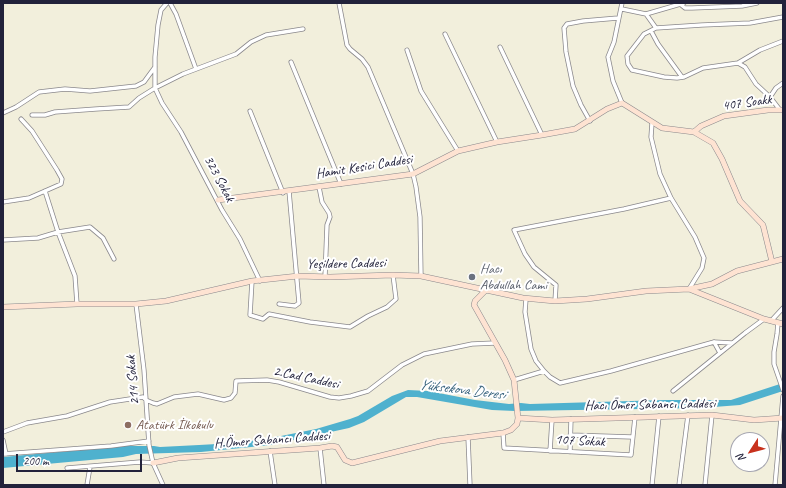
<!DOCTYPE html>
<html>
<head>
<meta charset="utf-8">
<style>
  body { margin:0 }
  #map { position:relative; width:786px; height:488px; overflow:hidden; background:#f2efdc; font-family:Caveat,sans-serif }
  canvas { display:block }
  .frame { position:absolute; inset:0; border:4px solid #22223b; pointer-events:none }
  .north { position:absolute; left:730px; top:432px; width:40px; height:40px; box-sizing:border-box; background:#fff; border:1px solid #a7a7b1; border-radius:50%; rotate:234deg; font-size:11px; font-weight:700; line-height:16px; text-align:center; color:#22223b }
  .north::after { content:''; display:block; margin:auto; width:14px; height:18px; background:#c8321e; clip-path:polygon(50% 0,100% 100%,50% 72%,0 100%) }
  .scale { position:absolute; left:16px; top:454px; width:126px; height:18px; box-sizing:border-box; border:2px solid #22223b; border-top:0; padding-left:5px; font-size:12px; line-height:14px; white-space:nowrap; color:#22223b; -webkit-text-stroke:3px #fff; paint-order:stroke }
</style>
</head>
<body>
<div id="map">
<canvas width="786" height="488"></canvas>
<div class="frame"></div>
<div class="north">N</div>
<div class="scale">200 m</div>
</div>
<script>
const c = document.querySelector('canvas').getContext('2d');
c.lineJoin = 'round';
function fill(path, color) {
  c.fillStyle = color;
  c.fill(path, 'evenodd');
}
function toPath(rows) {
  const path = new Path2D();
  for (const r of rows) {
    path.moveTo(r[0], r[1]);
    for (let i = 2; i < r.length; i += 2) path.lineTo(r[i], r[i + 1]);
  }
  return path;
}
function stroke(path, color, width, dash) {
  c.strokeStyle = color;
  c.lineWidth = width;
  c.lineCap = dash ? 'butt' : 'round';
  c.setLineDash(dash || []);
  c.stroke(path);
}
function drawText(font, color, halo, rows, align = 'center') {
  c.font = font + ' Caveat,sans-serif';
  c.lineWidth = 4;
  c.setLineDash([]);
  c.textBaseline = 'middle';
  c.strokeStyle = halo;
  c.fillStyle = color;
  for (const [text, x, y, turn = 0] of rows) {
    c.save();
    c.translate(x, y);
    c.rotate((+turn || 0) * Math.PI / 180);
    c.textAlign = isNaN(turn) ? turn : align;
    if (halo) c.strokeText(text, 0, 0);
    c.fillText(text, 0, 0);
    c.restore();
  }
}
fill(toPath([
  [783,383,783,391,740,405,701,408,515,411,492,410,417,397,406,397,364,422,349,428,271,445,201,452,136,454,123,457,3,468,3,457,124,446,154,446,160,447,199,445,235,443,271,438,316,429,350,419,358,416,392,396,408,390,428,391,475,400,509,404,521,403,530,404,665,400,731,400]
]), '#4fb1ce');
const street = toPath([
  [167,3,161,10,158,25,155,57,155,88,162,103,181,132,222,210,240,239,260,281],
  [170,3,176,14,196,69],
  [339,3,347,45,350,49,362,59,368,67,413,174,416,187,420,217,421,276],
  [680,4,685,8,692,8,742,6,757,3],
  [622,9,646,14,656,28],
  [646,14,684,3],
  [651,31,658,44,682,77],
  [445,34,497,142],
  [500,47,542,135],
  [407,50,421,91,458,151],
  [291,62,341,184],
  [738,63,760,50,783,41],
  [770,97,776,88,783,83],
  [622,103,613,81,608,57,614,42,622,3],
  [780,110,770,97,756,84,745,67,738,63,703,68,684,77,677,78,664,77,632,70,628,64,627,56,644,34,656,28,702,25,750,23,783,17],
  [250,111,283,193],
  [3,113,16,107,39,92,65,89,90,91,136,86,144,82,155,67],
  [32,115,45,115,55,112,96,109,129,107,139,98,155,88,183,74,236,54,251,42,266,35,303,29],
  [590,121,581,105,573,86,566,52,564,28,567,24,583,21,618,18],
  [652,123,651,137,660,174,671,198,695,237,704,258,702,268,689,289],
  [319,187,322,202,329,213,330,217,327,225,325,277],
  [45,191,58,232,75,276,77,304],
  [3,202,29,198,61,184,62,179,57,170,32,131,21,119],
  [3,240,38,238,58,232,90,227,103,238,114,259],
  [252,281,250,315,263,319,269,314,310,322,350,327,368,316,387,307,396,299,393,275],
  [526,299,525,312,531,349,536,361,544,371],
  [555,301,556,285,534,267,525,254,514,230,624,209,671,198],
  [136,304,144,370,149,445,153,463,163,485],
  [279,304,295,306,299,303,289,191],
  [771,321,783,308],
  [778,323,777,334,774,352,774,364,783,390],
  [714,342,720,353],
  [514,380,544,371,550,377,560,383,611,371,714,342,732,343],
  [673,391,745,333,764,319],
  [3,432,27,423,67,416,110,402,143,397,146,400,153,403,157,404,174,397,198,394,224,400,231,398,235,393,236,381,267,380,279,382,330,397,339,398,351,396,368,391,402,365,424,354,472,344,495,343],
  [503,433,504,448,631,455,635,417],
  [570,435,632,437],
  [468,437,470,485],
  [3,440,6,454],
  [320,448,324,485],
  [270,451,275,485],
  [550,451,552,420],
  [570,452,571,419],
  [3,454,111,446,149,441],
  [67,468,140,462,153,463],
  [87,485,90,467],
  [652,485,659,416],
  [679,485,688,415],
  [705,485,712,415],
  [775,485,783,396]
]);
const secondary = toPath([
  [694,132,701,126,724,116,768,110,783,110],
  [218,200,413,174,458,151,497,142,542,135,575,129,607,109,622,103,662,128,694,132,713,143,722,159,740,201,763,225,772,262],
  [689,289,764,319,783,324],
  [3,307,77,304,136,304,166,301,252,281,298,276,330,277,393,275,421,276,523,298,555,301,587,299,646,291,689,289,712,284,737,271,783,259],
  [518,418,552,420,712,415,754,420,783,418],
  [153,463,178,458,320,448,332,446,337,447,345,460,352,463,440,441,503,433,511,430,517,424,518,418,514,380,505,360,474,305,475,301,486,290]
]);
stroke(street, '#8a888c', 5);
stroke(secondary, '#8a888c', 6);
stroke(street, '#fff', 3.5);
stroke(secondary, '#fee3d2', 5);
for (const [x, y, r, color] of [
  [472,277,4,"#6b7280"],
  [128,425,4,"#8d6e63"]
]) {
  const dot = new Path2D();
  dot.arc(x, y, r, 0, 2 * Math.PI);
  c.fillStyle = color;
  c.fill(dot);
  stroke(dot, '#fff', 1.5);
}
drawText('14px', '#22223b', '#fff', [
  ["407 Soakk",747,103,-8],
  ["Hamit Kesici Caddesi",364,167,-9],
  ["323 Sokak",219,179,62],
  ["Yeşildere Caddesi",346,264,-1],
  ["2.Cad Caddesi",306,378,12],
  ["214 Sokak",133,380,-95],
  ["Hacı Ömer Sabancı Caddesi",650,405,-1],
  ["H.Ömer Sabancı Caddesi",272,440,-4],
  ["107 Sokak",580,441,3]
]);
drawText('14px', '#5b616d', '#fff', [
  ["Hacı",480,269],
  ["Abdullah Cami",480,285]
], 'left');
drawText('14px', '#785e54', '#fff', [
  ["Atatürk İlkokulu",136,425]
], 'left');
drawText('italic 15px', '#36627d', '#fff', [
  ["Yüksekova Deresi",462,390,7]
]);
</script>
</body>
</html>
